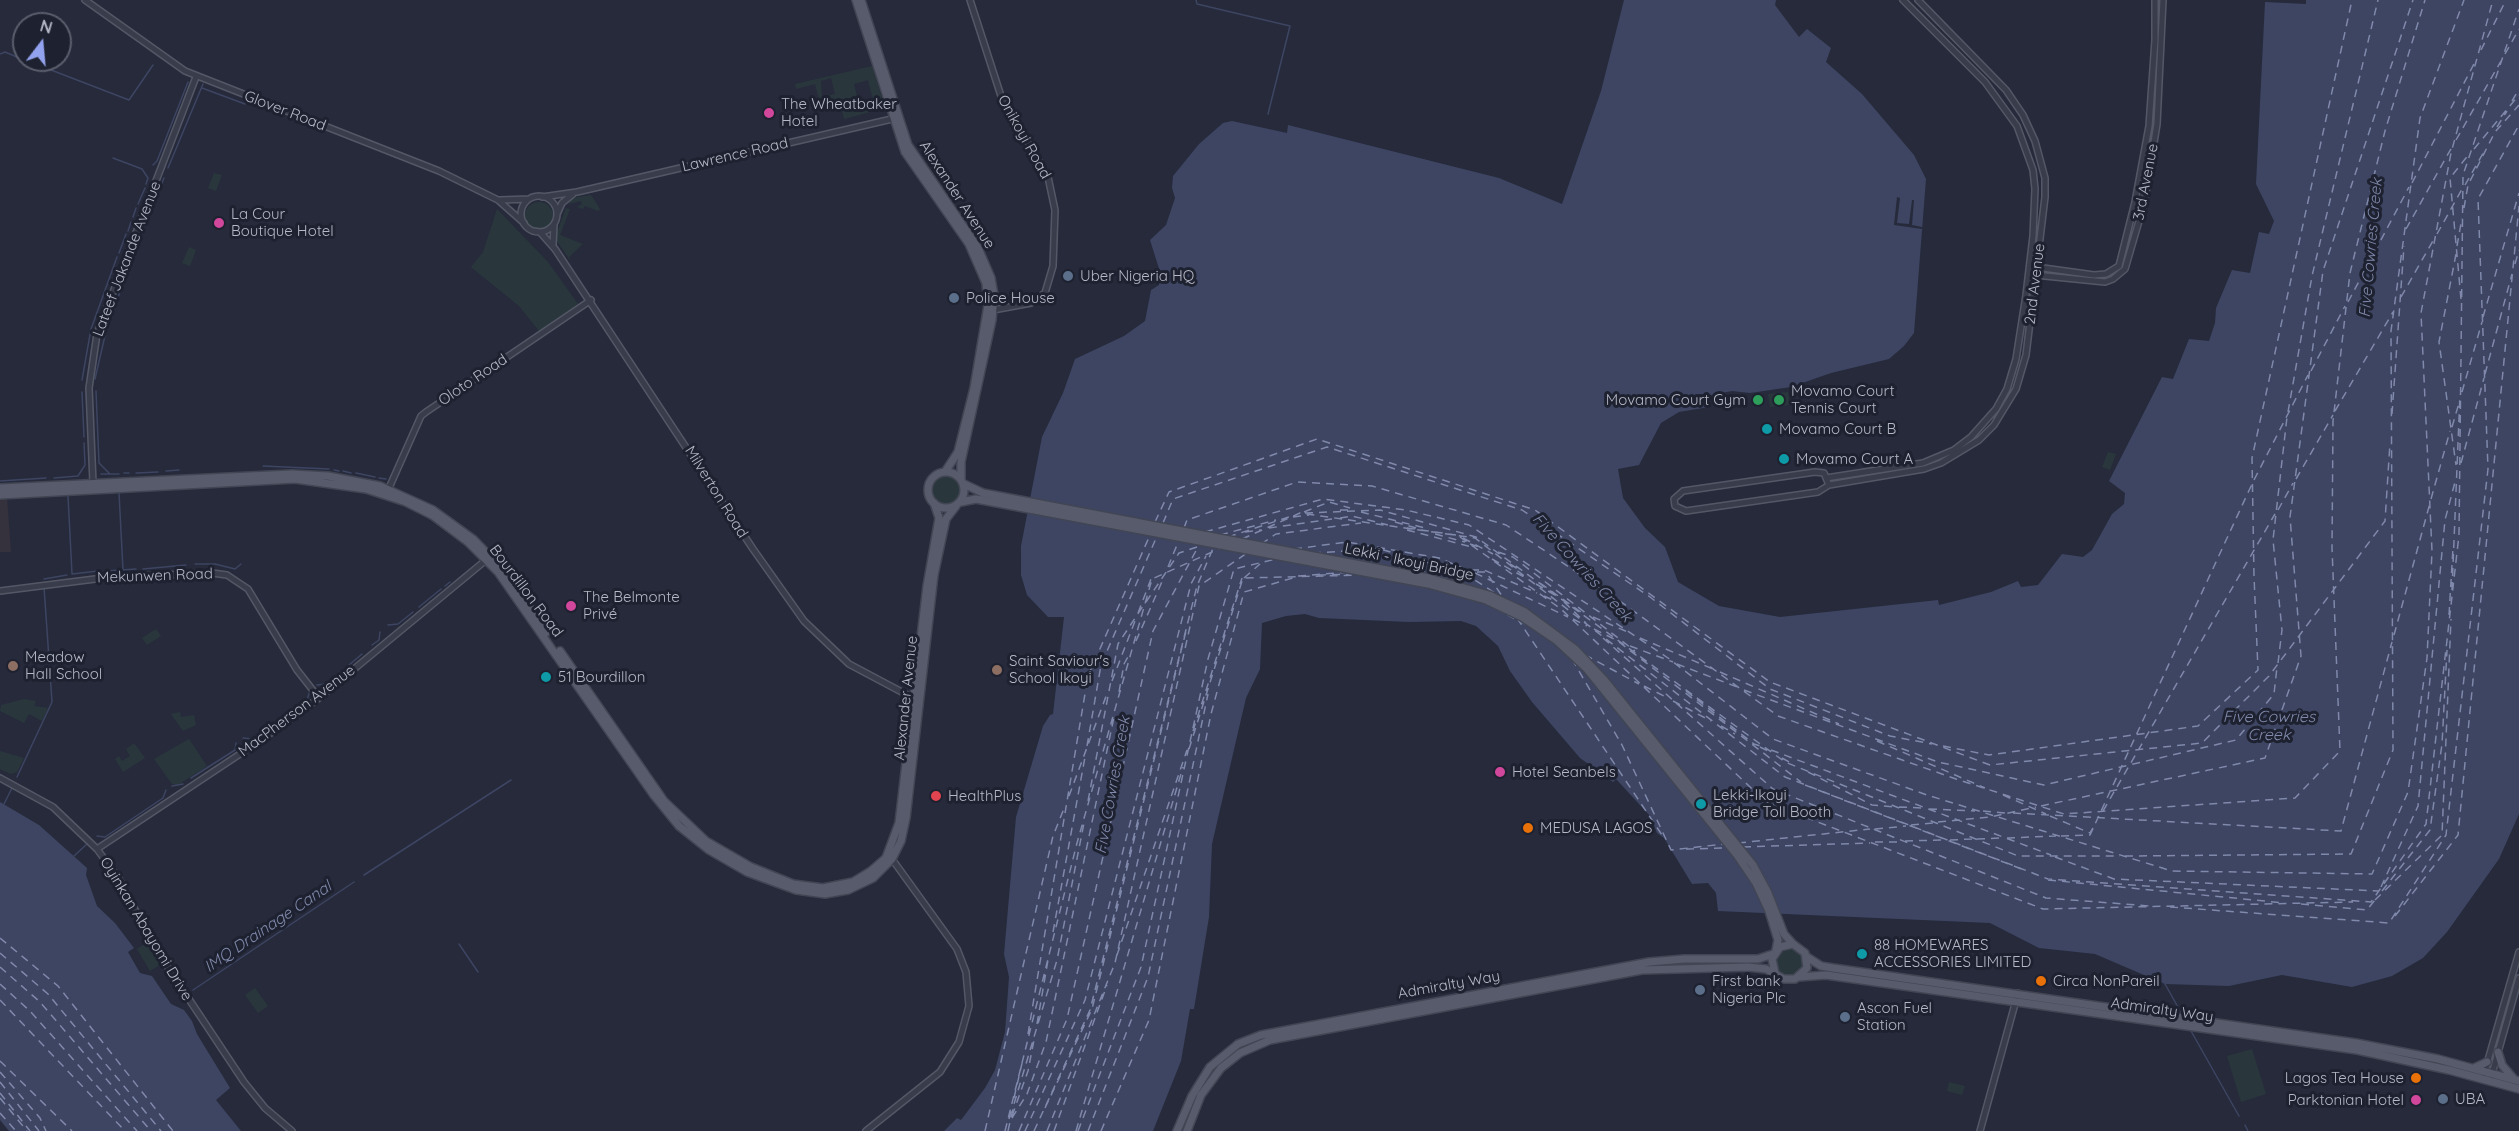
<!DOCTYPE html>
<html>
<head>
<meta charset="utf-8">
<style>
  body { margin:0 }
  #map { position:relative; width:2519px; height:1131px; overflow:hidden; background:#262a3b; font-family:Quicksand,sans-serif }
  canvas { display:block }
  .north { position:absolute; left:12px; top:12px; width:60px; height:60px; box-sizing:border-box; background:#1e2230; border:2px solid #5a5e6c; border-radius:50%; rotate:16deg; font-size:16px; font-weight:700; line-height:24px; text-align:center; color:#b5b8c6 }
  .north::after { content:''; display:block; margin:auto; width:21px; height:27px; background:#93a2ee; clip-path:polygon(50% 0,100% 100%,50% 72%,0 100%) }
</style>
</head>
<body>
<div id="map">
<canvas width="2519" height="1131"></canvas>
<div class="north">N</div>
</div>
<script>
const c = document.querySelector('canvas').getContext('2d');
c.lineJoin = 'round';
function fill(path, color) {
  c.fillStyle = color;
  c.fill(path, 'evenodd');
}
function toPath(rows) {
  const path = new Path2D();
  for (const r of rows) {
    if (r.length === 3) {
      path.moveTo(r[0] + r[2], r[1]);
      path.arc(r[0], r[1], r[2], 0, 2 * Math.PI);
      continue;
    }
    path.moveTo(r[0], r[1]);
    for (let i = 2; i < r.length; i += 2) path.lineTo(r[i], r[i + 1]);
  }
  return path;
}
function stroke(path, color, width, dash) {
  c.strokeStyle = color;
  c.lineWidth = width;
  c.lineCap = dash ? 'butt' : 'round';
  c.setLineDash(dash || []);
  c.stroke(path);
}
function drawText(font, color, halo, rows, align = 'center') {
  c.font = font + ' Quicksand,sans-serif';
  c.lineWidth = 6;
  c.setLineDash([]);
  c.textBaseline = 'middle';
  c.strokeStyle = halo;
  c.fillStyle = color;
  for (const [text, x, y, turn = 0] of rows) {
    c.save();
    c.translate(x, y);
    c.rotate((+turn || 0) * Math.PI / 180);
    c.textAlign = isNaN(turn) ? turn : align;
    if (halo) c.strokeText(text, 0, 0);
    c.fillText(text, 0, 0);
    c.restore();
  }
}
fill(toPath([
  [0,497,7,497,11,552,0,552]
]), '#35313d');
fill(toPath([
  [872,66,884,105,882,109,844,119,839,99,820,103,815,84,796,89,795,84],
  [831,78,835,94,822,97,821,81],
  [868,80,874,104,860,108,854,84],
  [214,173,222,175,216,191,208,188],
  [591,195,600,209,598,211,585,206,583,209,577,207,582,204,581,201,568,204,572,198],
  [539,216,14],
  [566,208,570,209,560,235,583,244,569,257,571,262,555,238],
  [497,209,548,262,578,304,539,331,519,306,471,267,483,252],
  [189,247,196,250,190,266,182,263],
  [1788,392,1790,405,1770,407,1768,394],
  [2108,452,2116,454,2110,470,2102,467],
  [946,490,14],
  [156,629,161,636,147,645,142,638],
  [24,699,36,701,34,706,48,708,42,721,29,714,24,723,0,711,1,705],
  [180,712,181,717,194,715,196,725,183,731,171,714],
  [189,739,207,766,178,785,172,784,154,759],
  [134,743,145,758,123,772,115,759,119,756,122,761,130,756,126,749],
  [0,751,24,758,17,772,11,774,0,769],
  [148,942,161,964,150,971,137,949],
  [1790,962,14],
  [255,988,268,1006,258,1013,245,995],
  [2252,1049,2266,1094,2241,1102,2227,1056],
  [1949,1082,1965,1086,1962,1095,1947,1091]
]), '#29373d');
fill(toPath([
  [1624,0,1776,0,1775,5,1799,37,1807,29,1831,48,1826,62,1862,94,1914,155,1926,179,1914,333,1904,346,1889,359,1831,373,1791,387,1750,393,1732,391,1708,396,1709,407,1679,412,1661,423,1639,465,1618,469,1623,498,1645,528,1665,547,1678,582,1719,606,1780,617,1938,600,1939,605,1991,592,2018,581,2021,587,2038,585,2062,554,2083,557,2092,550,2112,514,2124,504,2125,493,2109,481,2162,377,2173,379,2189,339,2209,341,2215,323,2216,308,2232,270,2250,273,2259,232,2269,234,2274,221,2256,184,2265,2,2306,4,2306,0,2519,0,2519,814,2499,859,2447,932,2423,958,2392,976,2352,987,2282,975,2229,986,2165,984,2095,954,2039,948,1990,923,1718,911,1716,893,1708,883,1692,884,1664,838,1657,833,1650,816,1616,779,1613,782,1580,758,1532,702,1510,671,1498,646,1476,626,1461,621,1409,622,1319,618,1305,614,1286,616,1262,623,1260,669,1246,698,1212,844,1209,917,1194,1009,1190,1009,1181,1061,1153,1131,944,1131,957,1118,961,1120,985,1088,995,1070,1005,1032,1009,977,1004,954,1016,817,1043,726,1050,715,1053,714,1064,617,1048,617,1027,595,1021,575,1021,546,1042,437,1063,393,1075,359,1124,336,1145,321,1151,290,1159,285,1161,275,1150,240,1166,225,1175,198,1172,188,1173,176,1199,144,1223,123,1232,121,1287,133,1288,125,1499,178,1562,204,1601,91],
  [0,802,39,825,87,868,86,875,97,906,115,923,134,948,128,952,140,973,152,976,171,1004,184,1010,192,1021,197,1034,230,1088,216,1100,241,1131,9,1131,0,1120]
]), '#3d4562');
fill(toPath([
  [1897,197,1900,198,1897,223,1909,224,1912,200,1914,200,1912,225,1922,227,1922,229,1894,225]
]), '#262a3b');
stroke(toPath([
  [1196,0,1197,4,1290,26,1268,114],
  [0,54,5,52,24,60],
  [25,60,129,100,153,65],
  [202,88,245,104],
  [113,158,142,169,148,178,146,184],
  [153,165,157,161,188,82],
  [168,168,203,84],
  [138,204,145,188],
  [150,212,164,178],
  [133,217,136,208],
  [145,226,148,219],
  [128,231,131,222],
  [119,253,126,234],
  [127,272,142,233],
  [95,379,107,327,124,281],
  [82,380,91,329,117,257],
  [96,391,99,463,110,474],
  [82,392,84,437],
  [263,466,329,469],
  [334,470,339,471],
  [166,471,179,470],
  [343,471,351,473],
  [124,473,129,473],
  [136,473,158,472],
  [356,473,375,477],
  [101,474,119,474],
  [54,478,78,476,85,465,84,443],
  [379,478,386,479],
  [0,481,46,478],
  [119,493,123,570],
  [68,496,72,574,98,571],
  [422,514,434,521],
  [195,564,215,564,235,569,241,564],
  [143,569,186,565],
  [106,571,136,569],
  [44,579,67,575],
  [458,579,473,567],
  [445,586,450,582],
  [419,607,441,589],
  [388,625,398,624,413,612],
  [372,645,379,640,380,632],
  [349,665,362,654],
  [317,685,326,684,340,673],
  [269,727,307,700,310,691],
  [243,738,252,739,265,730],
  [17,777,52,702,44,587],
  [191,778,235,750,236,743],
  [172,786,183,784],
  [4,804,13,786],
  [97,836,105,837,163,798,166,790],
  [74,856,88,843],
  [364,875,511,780],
  [459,944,478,972],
  [2165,984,2183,1016],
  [193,990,354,882],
  [2191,1031,2239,1116],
  [2245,1125,2248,1131]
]), '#3d4562', 1.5);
stroke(toPath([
  [2481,50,2506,0],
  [2505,54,2519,29],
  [2512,101,2519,89],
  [2497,127,2507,111],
  [2456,140,2501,61],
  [2474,149,2519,95],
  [2412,183,2476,60],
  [2465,185,2485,150],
  [2464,208,2468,185,2495,132,2519,105],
  [2406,229,2452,147],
  [2437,234,2462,189],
  [2457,246,2462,218],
  [2456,254,2439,342,2456,465],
  [2515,264,2519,250],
  [2401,297,2434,239],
  [2461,299,2450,178,2470,153],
  [2348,302,2409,187],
  [2483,317,2519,193],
  [2311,371,2345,306],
  [2485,374,2512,274],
  [2462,392,2482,322],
  [2335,411,2393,312],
  [2288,412,2312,276,2378,0],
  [2392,414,2404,246],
  [2452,427,2459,403],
  [2461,463,2484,378],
  [2296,479,2333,415],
  [2254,480,2308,375],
  [2431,499,2450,431],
  [1340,510,1353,510],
  [2278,510,2293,483],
  [1304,512,1329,502,1350,508],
  [1361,512,1429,529],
  [1305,513,1380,510,1476,537,1785,762,2018,856,2120,856],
  [1293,517,1309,515],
  [1340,518,1352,516,1388,525],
  [1155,522,1169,492,1317,439,1535,510,1770,682,1990,765,2202,743,2269,676,2385,521,2390,443],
  [1395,522,1416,528],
  [1163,523,1173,499,1327,447,1522,510,1650,597,1770,689,1890,736,1932,744],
  [1184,528,1187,520,1297,482,1372,486,1506,525,1617,599,1778,716,1956,779,2064,814,2295,798,2340,751,2332,548,2333,421,2350,273,2385,131,2425,0],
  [1269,528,1332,519],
  [1407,528,1456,535],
  [1407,530,1472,547],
  [1205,532,1323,499,1406,510,1469,525,1668,658,1773,739,1927,795,2172,871,2372,874,2408,792,2427,658,2432,551,2421,313,2451,153,2493,0],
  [1245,532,1261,530],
  [1435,534,1465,542],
  [1220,535,1276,520],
  [1228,537,1292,516],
  [1460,537,1561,609,1766,802,2043,909,2353,902],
  [1463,538,1493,554],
  [1242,539,1300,513,1475,538,1785,777,2048,879,2371,902,2426,824,2459,535,2463,175,2519,9],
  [1261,544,1276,534,1361,523],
  [1470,544,1479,547],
  [1294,549,1347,542,1439,558,1470,571],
  [1498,552,1513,557,1635,651],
  [1313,553,1380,549,1464,573,1501,597],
  [1492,559,1524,577],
  [1510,564,1518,569],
  [1168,567,1179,540],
  [1471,570,1484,570,1537,593],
  [1417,572,1454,571],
  [1463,572,1486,572,1504,599],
  [1475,573,1568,617],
  [1421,574,1459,573],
  [1318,575,1358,574],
  [1298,576,1350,572],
  [1244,578,1260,564],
  [1540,583,1585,615],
  [1536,584,1555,595],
  [2452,590,2460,394],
  [1544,596,1553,600],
  [1146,602,1179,553,1203,545],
  [1564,602,1586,623],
  [1495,608,1517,620],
  [1138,613,1151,579],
  [2449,615,2453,548],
  [1593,617,1630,633],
  [1517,618,1664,838],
  [1573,619,1587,626],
  [1521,622,1530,626],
  [1594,629,1614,639],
  [2394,635,2430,503],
  [1603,638,1773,789,2046,898,2150,906],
  [1640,638,1713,669],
  [1136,641,1164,577],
  [1619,642,1801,782],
  [1630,646,1673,662],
  [1585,655,1639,684],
  [1572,659,1622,745,1671,850,1724,844],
  [2278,663,2282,630,2273,540,2287,417],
  [1677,664,1737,687],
  [1720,672,1839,724],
  [1112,681,1135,621],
  [1644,686,1666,697],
  [1744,690,1938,762,2044,785,2236,740,2274,694,2277,667],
  [1686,691,1754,744,1764,747],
  [1119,692,1124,664,1130,653],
  [1673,701,1711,721],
  [1721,726,1735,734],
  [1193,731,1242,578],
  [1877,741,1985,788],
  [1087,746,1101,665,1157,536],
  [1943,746,1989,755,2198,726,2258,670,2254,576,2252,458,2352,0],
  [1760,747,1772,753],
  [1189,749,1243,578,1363,575],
  [1771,750,2051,855],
  [1782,758,1791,763],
  [1808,772,1872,805,1894,807],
  [1805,785,2024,870],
  [2003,795,2046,814],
  [1069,796,1108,691],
  [1088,801,1118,644,1143,606],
  [2041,806,2265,758,2301,656,2290,517,2323,271,2413,0],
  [1899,807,1924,808],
  [1929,809,1975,811],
  [1983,811,2005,813],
  [2103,811,2275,514],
  [2013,813,2341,831,2392,642],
  [2050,816,2090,833,2093,828],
  [1938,822,1990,817,2036,807],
  [1911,825,1933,823],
  [1875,829,1906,826],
  [2061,836,2090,835,2252,484],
  [2007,838,2056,836],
  [1977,839,2002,838],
  [1950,840,1972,839],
  [1905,841,1942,840],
  [1875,842,1900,842],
  [1738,843,1870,829],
  [1743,847,1870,843],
  [1686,849,1726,848],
  [2125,856,2351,854,2393,750,2391,331,2420,118,2464,0],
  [2055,857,2114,879,2379,891],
  [2048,880,2285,903],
  [2381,887,2418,806,2445,520,2455,482],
  [2382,891,2430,830,2442,744,2447,650],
  [2375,900,2442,835,2451,619],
  [2301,904,2367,910,2375,900],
  [2170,907,2389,923,2446,835,2488,469,2478,199,2519,125],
  [2395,916,2458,835,2519,206],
  [1053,932,1085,757],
  [0,938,58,986,173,1131],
  [0,953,48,994,161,1131],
  [1117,955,1187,750],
  [0,967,40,1002,151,1131],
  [0,984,30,1011,137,1131],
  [0,1000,125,1131],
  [1037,1024,1048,960],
  [1028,1034,1088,676,1150,535],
  [0,1061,72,1131],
  [0,1072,40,1118,46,1131],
  [0,1082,39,1131],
  [0,1093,30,1131],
  [0,1098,27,1131],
  [1014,1098,1023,1059],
  [1045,1108,1092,1009,1186,631],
  [0,1113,16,1131],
  [1012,1116,1028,1071,1034,1040],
  [1012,1118,1027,1094,1046,1042,1114,717],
  [1009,1119,1012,1106],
  [985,1131,1053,836,1065,806],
  [1005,1131,1077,843,1152,579,1221,548],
  [1008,1131,1014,1104,1057,960,1084,823],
  [1019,1131,1067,1019,1153,631,1199,545],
  [1025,1131,1085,1000,1191,584,1206,556],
  [1034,1131,1090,1010,1197,586,1214,546],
  [1047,1131,1115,963,1199,586,1247,553],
  [1054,1131,1107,985],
  [1076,1131,1183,767],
  [1078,1131,1141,967,1208,659,1234,569,1276,559],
  [1088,1131,1148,977,1208,694],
  [1101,1131,1149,1020,1211,714,1244,592,1293,578]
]), '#8089ab', 1.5, [8, 6]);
const minor = toPath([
  [85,0,185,71,439,171,498,200,524,223],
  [970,0,1001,96,1048,177,1055,210,1053,266,1045,293,1031,303,993,310],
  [539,214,18],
  [542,197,577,192,892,119],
  [500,200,529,199],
  [557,214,562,203,573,194],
  [533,231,540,232,555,249,753,549,804,621,849,664,913,698],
  [553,245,554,225],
  [2036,267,2094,275,2106,274,2119,266,2135,202,2149,126,2155,40,2155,0],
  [2035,275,2105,282,2113,279,2125,269,2144,204,2157,124,2163,0],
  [1826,478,1923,463,1954,450,1971,437,1996,409,2007,389,2016,359,2026,295,2033,236,2035,189,2033,170,2017,126,1985,82,1903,0],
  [93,483,89,388,97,334,196,77],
  [1829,485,1824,473,1815,472,1683,491,1674,499,1675,506,1686,511,1818,492,1829,485,1924,469,1941,463,1979,440,1994,425,2016,389,2026,355,2045,197,2045,178,2035,141,2023,115,2006,90,1918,0],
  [389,488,421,416,426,412,591,300],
  [0,591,111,577,212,573,227,575,248,589,297,670,319,698],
  [0,778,53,807,97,849,119,879,155,948,244,1082,265,1108,292,1131],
  [97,849,261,740,319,698,486,560],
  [2484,1074,2519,952],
  [2490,1081,2519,978],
  [866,1131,940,1072,959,1042,969,1006,966,972,957,949,892,859],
  [1980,1131,2018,993]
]);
const major = toPath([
  [856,0,905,152,969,244,986,283,988,305,974,388,958,452,945,472],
  [861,0,908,145,978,248,991,278,994,295,992,320,961,462,961,479],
  [946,490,18],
  [964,484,983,493,1429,578,1489,595,1525,612,1575,649,1605,681,1753,865,1768,893,1784,934,1793,944],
  [0,488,292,474,328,476,380,486,433,510,473,539,503,570,547,632],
  [0,495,295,479,366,489,406,502,432,515,468,542,498,572,653,794,679,826,709,850,747,872,796,890,825,894,848,890,873,878,892,859,901,841,906,818,934,575,946,519,956,506],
  [961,502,976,499,1428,584,1486,600,1522,617,1556,640,1587,669,1737,855,1756,883,1769,911,1778,940,1776,950],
  [560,651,664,801,706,841,751,867,793,884,823,888,853,882,871,871,886,858,899,823,927,586,939,518,934,503],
  [1807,957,1821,966,1833,968,2356,1043,2438,1059,2519,1081],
  [1799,977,1826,975,2357,1050,2449,1070,2519,1089],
  [2498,1052,2502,1065,2513,1078],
  [2474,1068,2487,1062],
  [1177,1131,1192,1096,1210,1067,1238,1044,1261,1035,1649,962,1684,959,1758,959,1773,954],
  [1187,1131,1201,1095,1221,1068,1240,1053,1270,1040,1642,970,1748,967,1766,969,1784,979,1795,979,1807,968,1805,953,1793,944,1780,947,1772,959,1775,973]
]);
stroke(minor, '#545866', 8);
stroke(major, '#424654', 10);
stroke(minor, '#393d4b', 5);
stroke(major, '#585b6b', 7);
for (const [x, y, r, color] of [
  [769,113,6,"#d1479c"],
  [219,223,6,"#d1479c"],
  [1068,276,6,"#5c6f8a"],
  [954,298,6,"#5c6f8a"],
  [1758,400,6,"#2e9e5b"],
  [1779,400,6,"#2e9e5b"],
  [1767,429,6,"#0f9aa8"],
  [1784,459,6,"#0f9aa8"],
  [571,606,6,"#d1479c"],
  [13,666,6,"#8d6e63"],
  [997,670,6,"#8d6e63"],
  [546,677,6,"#0f9aa8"],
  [1500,772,6,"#d1479c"],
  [936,796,6,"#e0444e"],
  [1701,804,6,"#0f9aa8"],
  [1528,828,6,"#e8710a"],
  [1862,954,6,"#0f9aa8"],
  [2041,981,6,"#e8710a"],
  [1700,990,6,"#5c6f8a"],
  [1845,1017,6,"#5c6f8a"],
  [2416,1078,6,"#e8710a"],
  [2443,1099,6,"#5c6f8a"],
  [2416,1100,6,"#d1479c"]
]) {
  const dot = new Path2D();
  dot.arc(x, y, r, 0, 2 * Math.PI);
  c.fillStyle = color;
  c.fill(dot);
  stroke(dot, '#1e2230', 2);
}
drawText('15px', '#b5b8c6', '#1e2230', [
  ["The Wheatbaker",781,104],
  ["Hotel",781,121],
  ["La Cour",231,214],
  ["Boutique Hotel",231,231],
  ["Uber Nigeria HQ",1080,276],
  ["Police House",966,298],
  ["Movamo Court",1791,391],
  ["Tennis Court",1791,408],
  ["Movamo Court Gym",1746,400,"right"],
  ["Movamo Court B",1779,429],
  ["Movamo Court A",1796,459],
  ["The Belmonte",583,597],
  ["Privé",583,614],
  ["Meadow",25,657],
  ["Hall School",25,674],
  ["Saint Saviour's",1009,661],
  ["School Ikoyi",1009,678],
  ["51 Bourdillon",558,677],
  ["Hotel Seanbels",1512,772],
  ["Lekki-Ikoyi",1713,795],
  ["Bridge Toll Booth",1713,812],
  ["HealthPlus",948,796],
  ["MEDUSA LAGOS",1540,828],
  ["88 HOMEWARES",1874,945],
  ["ACCESSORIES LIMITED",1874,962],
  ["First bank",1712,981],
  ["Nigeria Plc",1712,998],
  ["Circa NonPareil",2053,981],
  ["Ascon Fuel",1857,1008],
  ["Station",1857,1025],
  ["Lagos Tea House",2404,1078,"right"],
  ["UBA",2455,1099],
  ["Parktonian Hotel",2404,1100,"right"]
], 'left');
drawText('15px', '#b5b8c6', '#1e2230', [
  ["Glover Road",285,111,21],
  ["Onikoyi Road",1024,137,61],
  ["Lawrence Road",735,155,-13],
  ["3rd Avenue",2146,182,-79],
  ["Alexander Avenue",957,195,57],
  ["Lateef Jakande Avenue",127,259,-69],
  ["2nd Avenue",2035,284,-83],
  ["Oloto Road",473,380,-34],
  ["Milverton Road",716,492,58],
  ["Lekki - Ikoyi Bridge",1409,562,12],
  ["Mekunwen Road",155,576,-2],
  ["Bourdillon Road",526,591,53],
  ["Alexander Avenue",906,698,-84],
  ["MacPherson Avenue",297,711,-37],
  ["Oyinkan Abayomi Drive",146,929,59],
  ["Admiralty Way",1449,985,-10],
  ["Admiralty Way",2162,1010,8]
]);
drawText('italic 16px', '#8089ab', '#1e2230', [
  ["Five Cowries Creek",2371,248,-85],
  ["Five Cowries Creek",1582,568,48],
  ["Five Cowries",2269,717],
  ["Creek",2269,735],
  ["Five Cowries Creek",1113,785,-80],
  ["IMQ Drainage Canal",268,927,-34]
]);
</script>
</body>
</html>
